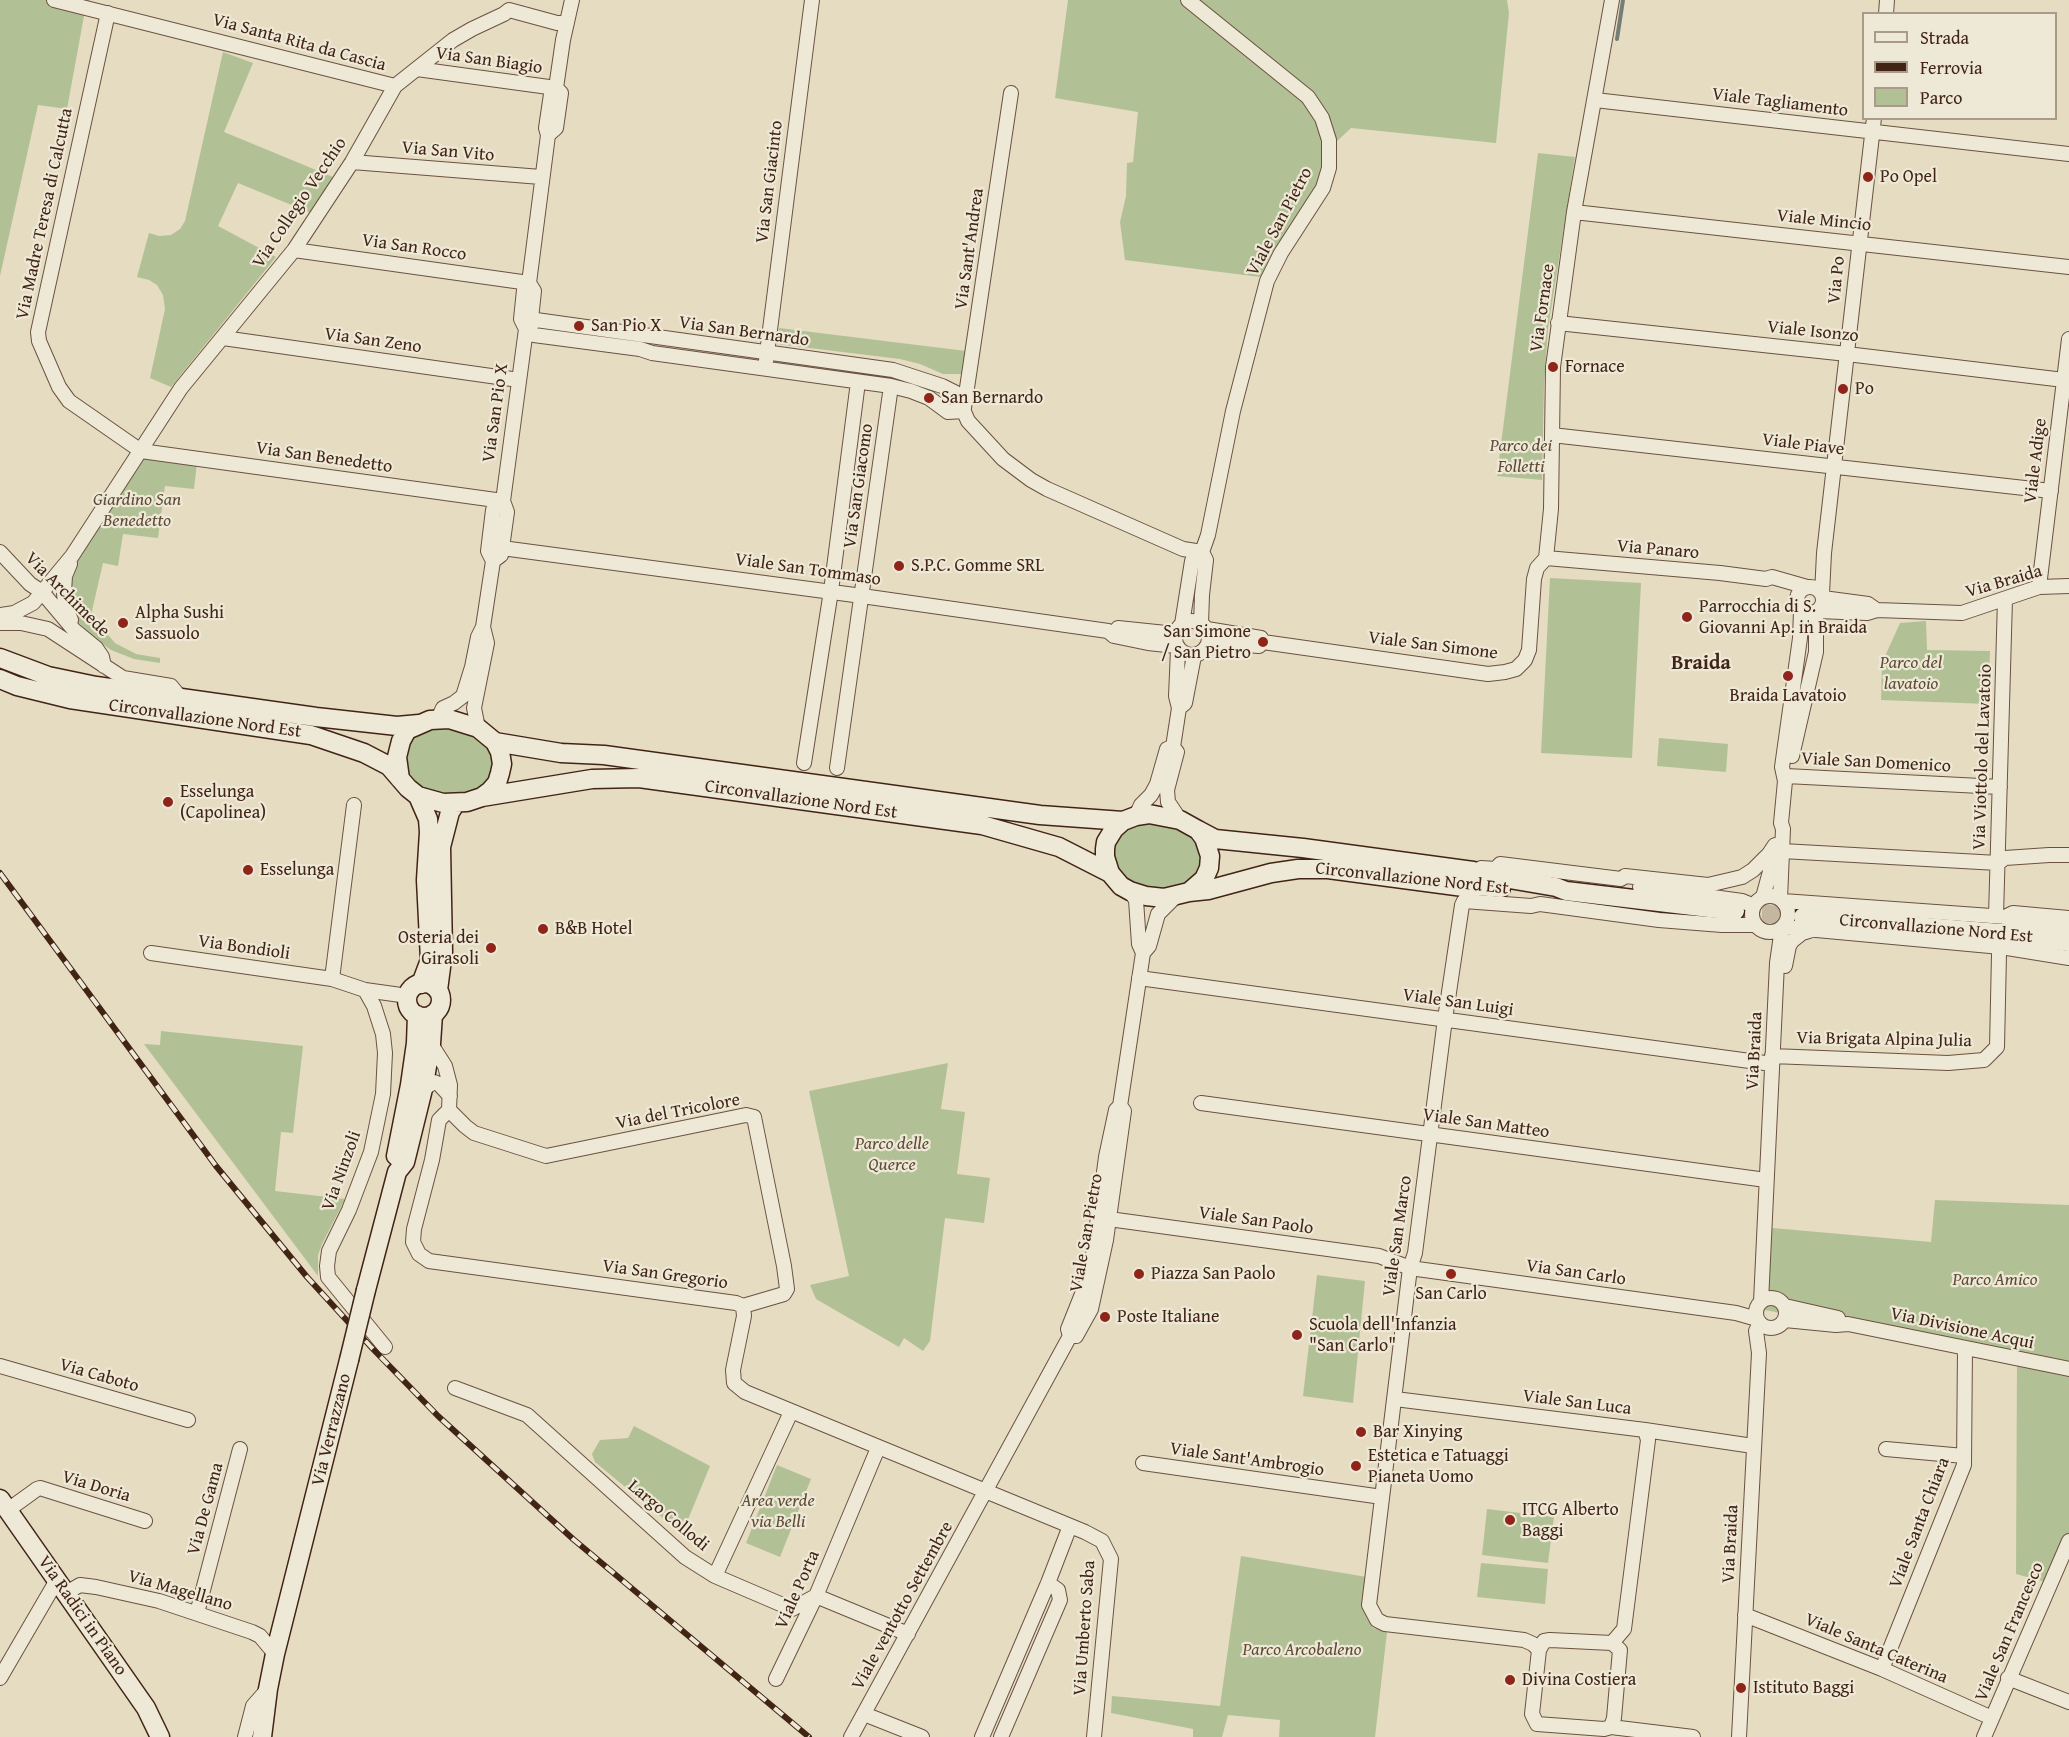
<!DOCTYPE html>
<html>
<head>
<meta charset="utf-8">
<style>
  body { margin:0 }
  #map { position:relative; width:2069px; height:1737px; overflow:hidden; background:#e5dcc2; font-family:"Gentium Book Plus",serif }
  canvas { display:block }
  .legend { position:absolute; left:1862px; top:12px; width:195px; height:108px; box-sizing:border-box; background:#eee8d7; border:2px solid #a99a89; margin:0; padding:8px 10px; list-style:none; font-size:18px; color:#422415 }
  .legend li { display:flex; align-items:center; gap:12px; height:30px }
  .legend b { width:30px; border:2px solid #a99a89 }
</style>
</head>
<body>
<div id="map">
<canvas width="2069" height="1737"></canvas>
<ul class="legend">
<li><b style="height:8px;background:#eee8d7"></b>Strada</li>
<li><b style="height:8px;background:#422415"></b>Ferrovia</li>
<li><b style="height:16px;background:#b2c195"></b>Parco</li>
</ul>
</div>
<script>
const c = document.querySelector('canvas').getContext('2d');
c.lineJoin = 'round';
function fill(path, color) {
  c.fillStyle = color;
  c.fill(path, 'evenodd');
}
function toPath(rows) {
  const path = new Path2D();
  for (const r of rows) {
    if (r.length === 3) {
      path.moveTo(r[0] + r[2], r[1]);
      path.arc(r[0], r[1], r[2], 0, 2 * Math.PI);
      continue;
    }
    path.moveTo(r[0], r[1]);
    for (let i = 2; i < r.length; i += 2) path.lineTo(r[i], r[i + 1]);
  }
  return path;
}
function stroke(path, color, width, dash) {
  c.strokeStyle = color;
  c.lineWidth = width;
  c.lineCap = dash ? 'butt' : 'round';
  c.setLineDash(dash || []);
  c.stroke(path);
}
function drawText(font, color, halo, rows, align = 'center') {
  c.font = font + ' "Gentium Book Plus",serif';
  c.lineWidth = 4.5;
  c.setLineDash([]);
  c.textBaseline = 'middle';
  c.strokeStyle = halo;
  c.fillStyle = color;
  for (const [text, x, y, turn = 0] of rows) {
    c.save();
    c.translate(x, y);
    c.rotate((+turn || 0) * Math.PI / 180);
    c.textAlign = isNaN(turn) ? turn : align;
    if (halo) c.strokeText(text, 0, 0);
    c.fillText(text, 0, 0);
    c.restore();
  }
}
fill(toPath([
  [0,0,90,0,84,16,67,109,38,105,0,276],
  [1068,0,1507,0,1509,13,1496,143,1351,128,1332,146,1313,199,1268,278,1125,260,1120,222,1126,196,1127,163,1133,162,1138,112,1055,98],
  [223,52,253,63,224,132,333,177,311,213,238,183,218,226,276,257,171,387,150,378,165,309,163,295,157,285,149,280,137,277,149,233,159,236,171,235,180,229,185,221],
  [1538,153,1575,157,1548,329,1544,385,1542,480,1497,476],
  [779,328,966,351,962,374,943,374,920,364,900,359,777,344],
  [142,457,197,463,194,489,165,486,158,538,123,534,118,566,103,563,91,615,115,643,136,654,160,658,160,663,134,659,111,650,93,637,76,620,68,590,77,557],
  [1550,578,1641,583,1632,758,1541,753],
  [1926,621,1927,650,1990,651,1988,704,1881,700,1882,663,1900,623],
  [451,727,483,740,492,754,493,767,489,782,474,793,455,797,428,792,410,781,404,767,404,752,412,737,431,728],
  [1659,738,1728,744,1726,772,1657,766],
  [1160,821,1192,834,1201,848,1202,861,1197,876,1183,888,1149,890,1126,881,1113,862,1112,847,1121,831,1139,822],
  [161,1031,303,1046,293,1133,281,1132,275,1191,345,1199,322,1244,318,1255,318,1276,144,1044,160,1045],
  [948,1063,941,1109,965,1112,957,1174,990,1178,984,1223,945,1218,930,1341,923,1351,904,1338,899,1347,816,1299,810,1285,849,1276,809,1091],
  [1935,1200,2069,1205,2069,1544,2053,1584,2016,1574,2017,1360,1755,1308,1761,1227,1931,1242],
  [1317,1275,1365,1281,1353,1403,1303,1396],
  [634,1426,710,1466,682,1534,595,1462,592,1454,600,1440,628,1438],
  [777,1465,811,1479,780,1557,746,1543],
  [1487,1509,1554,1517,1548,1563,1482,1555],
  [1241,1556,1367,1577,1363,1607,1373,1628,1387,1632,1375,1737,1279,1737,1280,1720,1228,1715,1222,1737,1193,1737,1193,1729,1111,1713,1112,1696,1220,1706],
  [1481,1563,1548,1569,1545,1604,1477,1597]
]), '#b2c195');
stroke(toPath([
  [1617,39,1623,0]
]), '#747e77', 4);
stroke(toPath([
  [1735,911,1803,917]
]), '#c4b79f', 18, [18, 9]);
const street = toPath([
  [54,0,395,86],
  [108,13,38,332,39,341,59,387,69,401,141,451,503,501],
  [1886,14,1887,0],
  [417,69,556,88],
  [1595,100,2069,154],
  [548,135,556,128,561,93,556,88],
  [352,162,541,177],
  [1574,212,2069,267],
  [294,250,529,283,548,135,546,128,551,94,556,88,563,40,572,0],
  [1558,323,1847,354,2064,380],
  [526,329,536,320,893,370,942,386,956,393,968,421,1003,459,1031,480,1047,489,1183,549,1202,552],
  [223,338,519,380],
  [766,361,812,0],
  [964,408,1011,93],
  [1552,435,2051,491],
  [502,548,862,596,1108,631,1114,636,1148,643,1176,646],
  [0,552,30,584,42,592,74,630,96,648,102,657,104,666],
  [1546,558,1551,509,1553,367,1574,212,1612,0],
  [1546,558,1720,573,1766,579,1772,577,1807,587],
  [493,561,501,555,502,548,507,512,503,501,526,329,531,319,534,291,529,283,524,290,521,319,526,329,534,335,640,349,652,353,891,386,911,391,929,398,948,412,963,411],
  [70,564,65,576,64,592,65,606,71,620],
  [1810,600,13],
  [2039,587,2069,339],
  [1822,594,1824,553,1874,118],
  [1823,598,1868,604,1875,609],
  [1818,611,1867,613,1877,610,1962,613,2039,587,2069,586],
  [0,615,14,613,33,603,72,556,181,388,294,250,352,162,395,86,453,40,472,29,504,14,509,10,557,23,567,23],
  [1192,638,17],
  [0,623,21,623,48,629,123,678,171,686,180,697],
  [1182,624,1192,561,1202,552,1208,535,1233,411,1267,281,1281,253,1323,188,1329,168,1329,140,1322,118,1308,97,1188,0],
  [1201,624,1202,595,1206,560,1202,552],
  [1118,628,1166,633,1176,631],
  [1207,629,1261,638,1263,642],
  [1209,642,1259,646,1263,642,1488,674,1505,672,1516,669,1525,660,1529,650,1534,579,1537,568,1546,558],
  [1178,650,1176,696,1179,708,1173,747,1177,752,1167,790,1168,802,1180,820],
  [1179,708,1185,703,1194,656],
  [438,719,443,708,454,703,463,696,472,667,478,637,483,627],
  [478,728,474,708,487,643,483,627,493,561,488,551,493,510,503,501],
  [1792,756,1816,652,1816,613],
  [804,763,831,591,858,382],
  [837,768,891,386],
  [1786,776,2000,787],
  [1136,816,1141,805,1151,795,1157,784,1167,749,1173,747],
  [1782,851,1998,863,2005,858,2049,855,2069,855],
  [1481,868,1496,869,1500,864,1621,879,1625,876,1708,885,1742,877,1753,870,1769,854,1775,845],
  [1640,887,1742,901,1754,906],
  [1770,914,18],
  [1763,897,1775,853],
  [1780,899,1783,829,1781,823,1785,781,1782,767,1800,638,1801,611],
  [1783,901,2005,917,2014,923,2069,930],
  [1996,916,2005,599],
  [2005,917,2013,913,2069,918],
  [1784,927,2001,947,2069,958],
  [151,953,332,979,365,990,408,996],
  [1143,953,1149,946,1158,914,1176,896],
  [1785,966,1789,946,1792,941,1802,933,1809,931],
  [1139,978,1772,1064],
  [332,979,354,805],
  [365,990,374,1006,383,1034,385,1053,383,1094,371,1152,349,1210,329,1251,327,1266,328,1277,385,1347],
  [431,1044,445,1066,450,1085,449,1110,465,1126,474,1133,546,1156,746,1115,754,1117,784,1266,787,1289,784,1294,743,1306],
  [1772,1056,1948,1063,1984,1060,1997,1047,1999,954,2001,947],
  [423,1089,434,1082,439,1084,450,1096],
  [1201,1103,1766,1180],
  [449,1110,439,1120,432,1160,414,1229,413,1242,419,1254,429,1261,736,1303,743,1306,744,1316,733,1370,734,1383,745,1392,1085,1532,1102,1541,1111,1559,1094,1737],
  [1097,1226,1109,1219,1379,1256,1410,1268,1736,1313,1757,1319],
  [1771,1313,15],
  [1761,1302,1777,963,1782,928],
  [1785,1306,1838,1318],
  [1785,1320,1836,1325,1848,1324,2069,1369],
  [1070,1336,1068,1329,1088,1279,1093,1255,1106,1157,1116,1110,1120,1106,1143,953,1139,944,1136,900,1130,891],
  [1070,1336,1076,1336,1091,1309,1106,1240,1124,1111,1121,1107],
  [0,1366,188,1420],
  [455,1388,527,1415,685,1557,715,1576,792,1609,816,1596,908,1634],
  [1395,1399,1645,1430,1753,1446],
  [1886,1449,1964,1456],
  [1143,1463,1382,1497],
  [8,1510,37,1489,40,1488,145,1521],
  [715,1576,791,1412],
  [66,1593,80,1585,96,1587,159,1601,252,1632,260,1636,275,1654],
  [197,1613,240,1449],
  [1745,1615,1882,1669,1992,1718],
  [1550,1640,1612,1643,1620,1650,1614,1718,1611,1727,1604,1729,1537,1724,1532,1714,1539,1650,1544,1641,1550,1640],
  [1612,1643,1624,1629,1648,1440,1645,1430],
  [1539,1650,1533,1644,1524,1640,1385,1624,1377,1620,1369,1605,1410,1268,1415,1253,1445,1019,1462,905,1464,901,1531,906,1540,904,1659,920,1722,925,1755,925],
  [1882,1669,1964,1465,1965,1348],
  [0,1678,57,1580],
  [2008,1678,2069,1702],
  [776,1679,816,1596,878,1448],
  [864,1714,922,1737],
  [1611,1727,1693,1737],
  [245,1737,253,1706,268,1689],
  [851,1737,1070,1336],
  [982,1737,1048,1583,1070,1526],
  [1001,1737,1060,1600,1058,1590,1048,1583],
  [1739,1737,1759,1353,1756,1331,1760,1323],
  [1984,1737,2069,1541]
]);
const secondary = toPath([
  [0,658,48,676,96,686,316,717,397,726,419,724],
  [0,679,17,686,70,699,311,735,364,753,389,766,408,788,418,796,443,803,467,802,482,797,490,791,497,783,500,773,502,764,500,752,495,742,478,728,449,719,430,720,407,730,401,741,397,757,400,779],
  [495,742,561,753,604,755,1040,815,1123,821],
  [418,796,428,819,429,832,426,880,430,960,421,984],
  [482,797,592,779,639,778,982,825,1059,847,1110,873],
  [1149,814,1180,820,1198,830,1204,838,1210,856,1209,868,1204,879,1189,892,1164,898,1146,896,1130,891,1121,886,1110,873,1105,857,1105,849,1106,842,1114,829,1123,821,1136,816,1149,814],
  [1198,830,1215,839,1303,848,1473,871,1480,874,1556,887,1566,891,1735,911],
  [1189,892,1208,890,1271,873,1298,869,1328,869,1471,888,1478,886,1501,888],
  [1803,917,2000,933,2069,942],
  [424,1000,17],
  [438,990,443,952,441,847,450,812,456,803],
  [396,1156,410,1085,416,1043,417,1015],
  [366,1290,397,1172,405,1162,423,1089,431,1044,433,1014],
  [0,1499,146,1708,160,1737],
  [262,1737,268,1689,275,1654,349,1360]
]);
stroke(street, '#6b5240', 16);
stroke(secondary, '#422415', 21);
stroke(street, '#eee8d7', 14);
stroke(secondary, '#eee8d7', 18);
const rail = toPath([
  [0,873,216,1166,307,1277,372,1348,438,1416,573,1539,809,1737]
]);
stroke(rail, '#422415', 6);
stroke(rail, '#eee8d7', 4, [11]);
const secondaryBridge = toPath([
  [349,1360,366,1290]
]);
stroke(secondaryBridge, '#422415', 21, []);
stroke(secondaryBridge, '#eee8d7', 18);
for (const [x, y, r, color] of [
  [1868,177,6,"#8f2418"],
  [579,326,6,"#8f2418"],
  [1553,367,6,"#8f2418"],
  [1843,389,6,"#8f2418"],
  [929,398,6,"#8f2418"],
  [899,566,6,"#8f2418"],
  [1687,617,6,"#8f2418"],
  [123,623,6,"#8f2418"],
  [1263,642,6,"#8f2418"],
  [1788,676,6,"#8f2418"],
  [168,802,6,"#8f2418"],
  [248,870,6,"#8f2418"],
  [543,929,6,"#8f2418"],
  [491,948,6,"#8f2418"],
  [1139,1274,6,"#8f2418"],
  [1451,1274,6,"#8f2418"],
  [1105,1317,6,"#8f2418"],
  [1297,1335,6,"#8f2418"],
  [1361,1432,6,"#8f2418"],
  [1356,1466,6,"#8f2418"],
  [1510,1520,6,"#8f2418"],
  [1510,1680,6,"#8f2418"],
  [1741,1688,6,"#8f2418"]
]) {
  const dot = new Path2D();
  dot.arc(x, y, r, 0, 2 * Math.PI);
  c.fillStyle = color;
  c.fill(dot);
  stroke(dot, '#eee8d7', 2);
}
drawText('18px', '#422415', '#eee8d7', [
  ["Via Santa Rita da Cascia",299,43,15],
  ["Via San Biagio",489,61,8],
  ["Viale Tagliamento",1780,103,7],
  ["Via San Vito",448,152,5],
  ["Via San Giacinto",770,182,-83],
  ["Via Collegio Vecchio",300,203,-56],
  ["Via Madre Teresa di Calcutta",45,214,-78],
  ["Viale Mincio",1824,221,6],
  ["Viale San Pietro",1280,222,-62],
  ["Via San Rocco",414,248,8],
  ["Via Sant'Andrea",970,249,-82],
  ["Via Po",1837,280,-84],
  ["Via Fornace",1543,308,-82],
  ["Via San Bernardo",744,332,8],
  ["Viale Isonzo",1813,332,6],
  ["Via San Zeno",373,341,8],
  ["Via San Pio X",496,413,-82],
  ["Viale Piave",1803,445,7],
  ["Via San Benedetto",324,458,8],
  ["Viale Adige",2036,461,-83],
  ["Via San Giacomo",859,486,-82],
  ["Via Panaro",1658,550,5],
  ["Viale San Tommaso",808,570,8],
  ["Via Braida",2004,582,-16],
  ["Via Archimede",67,595,45],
  ["Viale San Simone",1433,646,7],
  ["Circonvallazione Nord Est",205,719,8],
  ["Via Viottolo del Lavatoio",1983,757,-88],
  ["Viale San Domenico",1876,763,3],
  ["Circonvallazione Nord Est",801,800,8],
  ["Circonvallazione Nord Est",1412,879,6],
  ["Circonvallazione Nord Est",1936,929,5],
  ["Via Bondioli",244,948,8],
  ["Viale San Luigi",1458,1003,8],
  ["Via Brigata Alpina Julia",1884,1040,1],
  ["Via Braida",1755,1051,-87],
  ["Via del Tricolore",678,1112,-11],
  ["Viale San Matteo",1486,1124,8],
  ["Via Ninzoli",342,1171,-70],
  ["Viale San Paolo",1256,1221,8],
  ["Viale San Pietro",1087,1233,-80],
  ["Viale San Marco",1398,1236,-82],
  ["Via San Carlo",1576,1273,8],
  ["Via San Gregorio",665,1275,8],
  ["Via Divisione Acqui",1962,1329,12],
  ["Via Caboto",99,1376,16],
  ["Viale San Luca",1577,1403,7],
  ["Via Verrazzano",332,1430,-76],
  ["Viale Sant'Ambrogio",1247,1460,8],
  ["Via Doria",96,1487,17],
  ["Via De Gama",206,1509,-75],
  ["Largo Collodi",668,1516,40],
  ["Viale Santa Chiara",1920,1523,-69],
  ["Via Braida",1731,1544,-87],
  ["Viale Porta",798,1590,-66],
  ["Via Magellano",180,1591,16],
  ["Viale ventotto Settembre",903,1606,-61],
  ["Via Radici in Piano",82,1616,55],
  ["Via Umberto Saba",1085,1628,-86],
  ["Viale San Francesco",2010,1632,-67],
  ["Viale Santa Caterina",1876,1649,23]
]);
drawText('18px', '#422415', '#eee8d7', [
  ["Po Opel",1880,177],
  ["San Pio X",591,326],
  ["Fornace",1565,367],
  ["Po",1855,389],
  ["San Bernardo",941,398],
  ["S.P.C. Gomme SRL",911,566],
  ["Parrocchia di S.",1699,607],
  ["Giovanni Ap. in Braida",1699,628],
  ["Alpha Sushi",135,613],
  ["Sassuolo",135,634],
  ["San Simone",1251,632,"right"],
  ["/ San Pietro",1251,653,"right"],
  ["Braida Lavatoio",1788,696,"center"],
  ["Esselunga",180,792],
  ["(Capolinea)",180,813],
  ["Esselunga",260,870],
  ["B&B Hotel",555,929],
  ["Osteria dei",479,938,"right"],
  ["Girasoli",479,959,"right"],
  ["Piazza San Paolo",1151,1274],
  ["San Carlo",1451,1294,"center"],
  ["Poste Italiane",1117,1317],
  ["Scuola dell'Infanzia",1309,1325],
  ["\"San Carlo\"",1309,1346],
  ["Bar Xinying",1373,1432],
  ["Estetica e Tatuaggi",1368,1456],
  ["Pianeta Uomo",1368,1477],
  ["ITCG Alberto",1522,1510],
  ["Baggi",1522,1531],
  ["Divina Costiera",1522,1680],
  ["Istituto Baggi",1753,1688]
], 'left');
drawText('italic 18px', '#5e4b35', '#eee8d7', [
  ["Parco dei",1521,446],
  ["Folletti",1521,467],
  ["Giardino San",137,500],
  ["Benedetto",137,521],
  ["Parco del",1911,663],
  ["lavatoio",1911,684],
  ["Parco delle",892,1144],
  ["Querce",892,1165],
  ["Parco Amico",1995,1280],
  ["Area verde",778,1501],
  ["via Belli",778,1522],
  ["Parco Arcobaleno",1302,1650]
]);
drawText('bold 20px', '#422415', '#eee8d7', [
  ["Braida",1701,664]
]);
</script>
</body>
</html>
